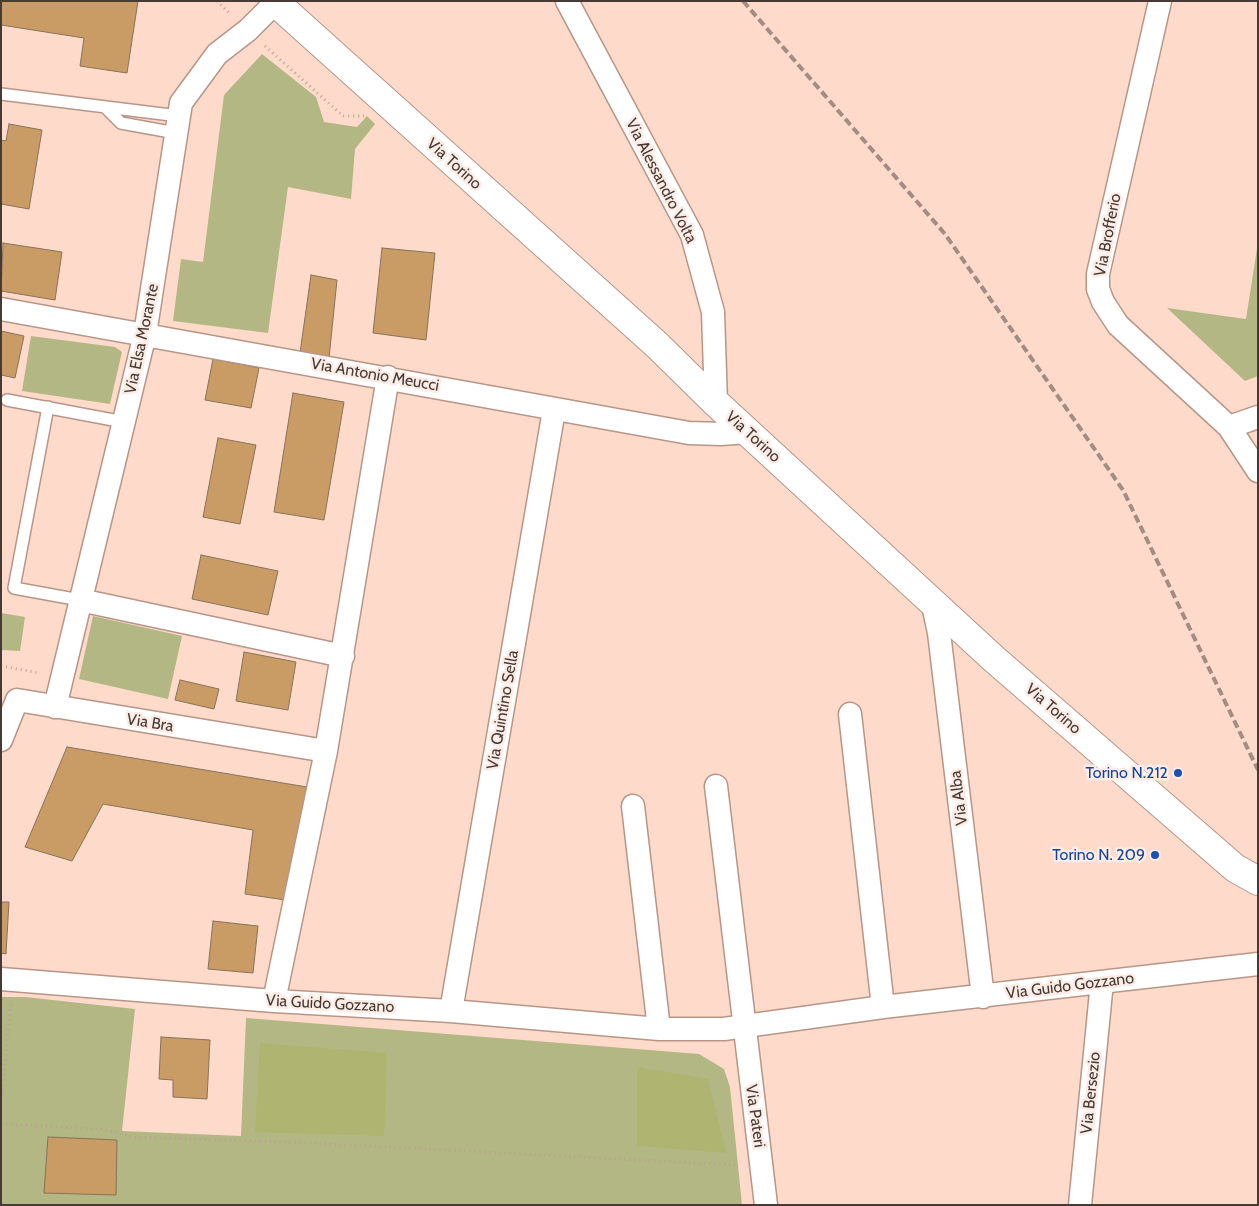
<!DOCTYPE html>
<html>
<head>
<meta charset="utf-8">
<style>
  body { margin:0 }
  #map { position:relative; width:1259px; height:1206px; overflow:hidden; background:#fedacb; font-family:Cabin,sans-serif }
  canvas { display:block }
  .frame { position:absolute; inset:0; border:2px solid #473933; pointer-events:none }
</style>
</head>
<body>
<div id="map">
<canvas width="1259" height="1206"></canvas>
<div class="frame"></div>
</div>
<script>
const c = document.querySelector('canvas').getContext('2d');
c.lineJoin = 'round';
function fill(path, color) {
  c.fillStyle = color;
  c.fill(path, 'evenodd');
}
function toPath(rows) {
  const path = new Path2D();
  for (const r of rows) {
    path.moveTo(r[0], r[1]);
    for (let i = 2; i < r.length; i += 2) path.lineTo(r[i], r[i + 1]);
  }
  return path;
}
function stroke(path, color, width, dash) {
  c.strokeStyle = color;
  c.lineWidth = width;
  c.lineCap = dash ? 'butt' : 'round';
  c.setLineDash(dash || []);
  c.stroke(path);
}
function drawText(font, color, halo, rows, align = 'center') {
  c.font = font + ' Cabin,sans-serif';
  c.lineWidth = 5;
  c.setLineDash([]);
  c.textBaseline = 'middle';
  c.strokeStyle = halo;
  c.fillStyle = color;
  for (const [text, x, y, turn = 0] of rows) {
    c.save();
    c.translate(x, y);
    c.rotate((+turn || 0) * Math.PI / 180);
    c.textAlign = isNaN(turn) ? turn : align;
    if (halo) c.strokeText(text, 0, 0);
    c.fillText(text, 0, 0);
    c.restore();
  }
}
fill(toPath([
  [262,54,316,97,324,122,357,127,367,116,375,124,355,149,351,199,288,187,268,333,173,321,181,259,203,262,224,95],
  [1258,242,1258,376,1245,381,1167,308,1246,319],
  [31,336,115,347,122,352,110,404,22,391],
  [1,613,25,617,20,651,1,650],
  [93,616,182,636,168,699,79,679],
  [1,997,25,997,135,1009,122,1131,241,1136,246,1018,699,1054,724,1069,730,1087,742,1205,1,1205]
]), '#b3b783');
fill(toPath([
  [260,1043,387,1053,384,1136,255,1132],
  [637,1067,708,1079,726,1153,637,1146]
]), '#afb471');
const building = toPath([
  [1,1,138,1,127,73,80,66,84,38,1,25,1,1],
  [9,124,42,130,29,209,1,204,1,140,6,141,9,124],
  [3,243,62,252,55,300,1,291,3,243],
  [382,248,435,253,426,340,373,333,382,248],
  [311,275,337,280,329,358,300,353,311,275],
  [1,331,24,336,15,378,1,375,1,331],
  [213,359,259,368,251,408,205,400,213,359],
  [293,393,344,402,324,520,274,512,293,393],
  [218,438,256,445,240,524,203,517,218,438],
  [201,555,278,571,268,615,192,599,201,555],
  [244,652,296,662,288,710,236,701,244,652],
  [180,680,219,689,214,709,175,700,180,680],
  [67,747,307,787,285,900,245,894,253,830,103,804,72,861,25,847,67,747],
  [1,902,9,902,6,954,1,953,1,902],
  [213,921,258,926,253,973,208,969,213,921],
  [161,1037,210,1040,207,1099,173,1097,173,1080,159,1079,161,1037],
  [48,1137,117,1140,116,1195,44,1193,48,1137]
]);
fill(building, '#c99c66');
stroke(building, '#87725a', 1);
const lane = toPath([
  [1,94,179,116],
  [105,107,121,123,176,133],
  [7,400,124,422],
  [48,407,14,588,80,600]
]);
const street = toPath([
  [567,1,692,235,713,312,716,403],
  [1160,1,1098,274,1098,289,1103,302,1118,325,1229,427,1258,471],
  [1,309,689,433,721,434,749,432],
  [1229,427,1258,417],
  [80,600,343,656],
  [932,600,939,633,983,997],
  [55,707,145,334,181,103,217,54,248,30,276,2],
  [850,714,883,1007],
  [1,740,17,700,326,751],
  [716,786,766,1205],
  [633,806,659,1029],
  [1,979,274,1001,451,1011,659,1029,724,1029,883,1007,1258,964],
  [274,1001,326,751,388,377],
  [451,1011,554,410],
  [1080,1205,1102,982]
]);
const secondary = toPath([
  [274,1,657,345,716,403,994,659,1235,868,1258,881]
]);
stroke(lane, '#b79688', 14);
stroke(street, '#b79688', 25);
stroke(secondary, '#b79688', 30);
stroke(toPath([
  [217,1,231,15],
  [265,46,343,116,364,116],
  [1,666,40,673],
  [1,1100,11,1003],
  [1,1124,102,1129,133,1137,286,1142,739,1165]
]), '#bca094', 3, [1, 4]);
stroke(lane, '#fff', 11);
stroke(street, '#fff', 22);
stroke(secondary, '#fff', 28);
stroke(toPath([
  [743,1,945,234,1123,490,1258,770]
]), '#a58c81', 4, [8, 4]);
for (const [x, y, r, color] of [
  [1178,773,5,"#1a4fb4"],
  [1155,855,5,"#1a4fb4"]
]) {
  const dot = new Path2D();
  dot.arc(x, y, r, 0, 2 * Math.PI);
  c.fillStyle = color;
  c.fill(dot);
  stroke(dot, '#fbece6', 2);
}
drawText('16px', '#473933', '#fbece6', [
  ["Via Torino",454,164,42],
  ["Via Alessandro Volta",661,181,63],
  ["Via Brofferio",1108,235,-79],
  ["Via Elsa Morante",142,339,-78],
  ["Via Antonio Meucci",375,375,10],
  ["Via Torino",753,437,42],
  ["Via Torino",1053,709,41],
  ["Via Quintino Sella",503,710,-80],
  ["Via Bra",150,723,9],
  ["Via Alba",959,798,-97],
  ["Via Guido Gozzano",1070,986,-7],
  ["Via Guido Gozzano",330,1004,3],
  ["Via Bersezio",1091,1093,-84],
  ["Via Pateri",755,1116,82]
]);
drawText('16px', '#164399', '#fbece6', [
  ["Torino N.212",1168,773],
  ["Torino N. 209",1145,855]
], 'right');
</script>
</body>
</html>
